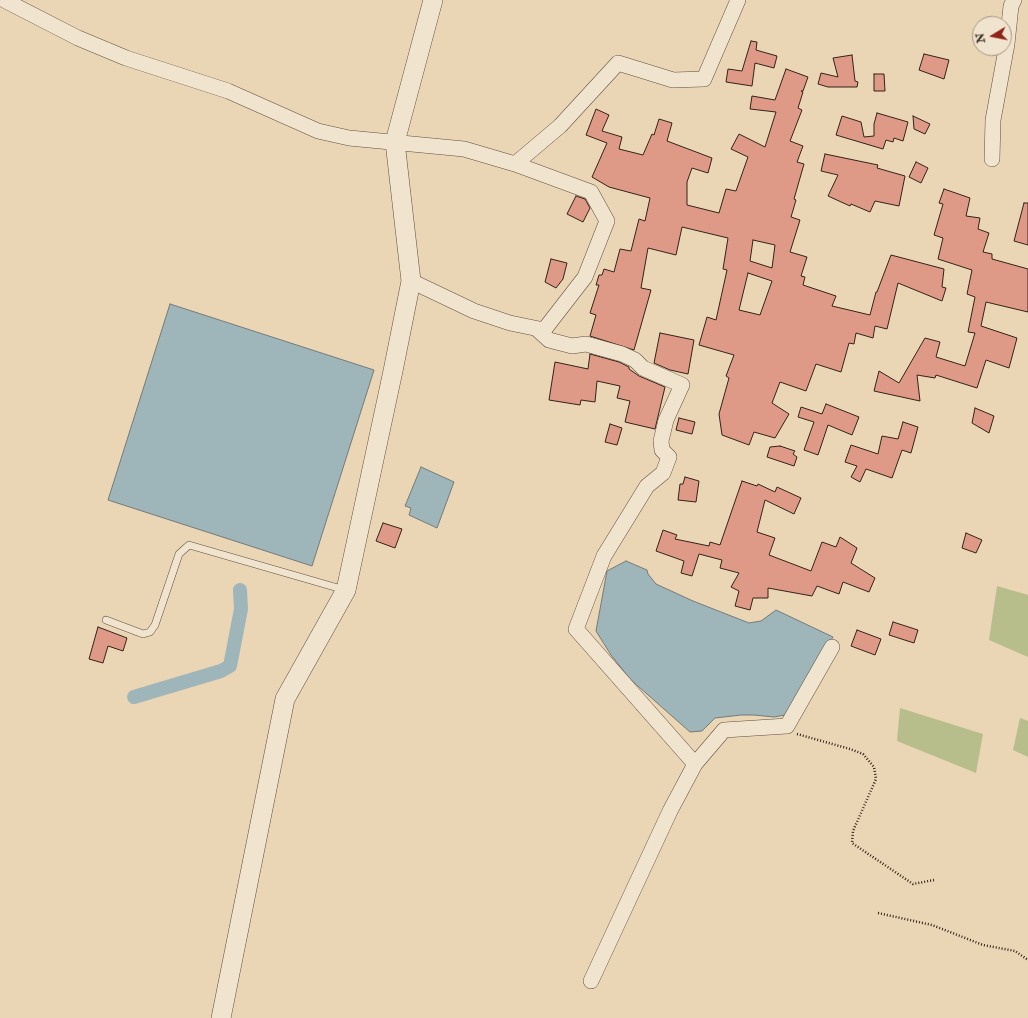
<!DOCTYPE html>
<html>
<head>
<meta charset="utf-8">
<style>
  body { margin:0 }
  #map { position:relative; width:1028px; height:1018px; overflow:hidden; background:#ead5b5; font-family:"IM FELL Double Pica",serif }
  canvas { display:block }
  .north { position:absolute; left:972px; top:16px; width:40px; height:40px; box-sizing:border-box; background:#f1e4cf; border:1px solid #a59786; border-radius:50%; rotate:260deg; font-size:11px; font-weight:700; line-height:16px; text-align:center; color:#322319 }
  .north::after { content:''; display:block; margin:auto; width:14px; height:18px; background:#8f2418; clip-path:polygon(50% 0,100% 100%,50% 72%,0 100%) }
</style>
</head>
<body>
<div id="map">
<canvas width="1028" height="1018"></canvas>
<div class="north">N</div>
</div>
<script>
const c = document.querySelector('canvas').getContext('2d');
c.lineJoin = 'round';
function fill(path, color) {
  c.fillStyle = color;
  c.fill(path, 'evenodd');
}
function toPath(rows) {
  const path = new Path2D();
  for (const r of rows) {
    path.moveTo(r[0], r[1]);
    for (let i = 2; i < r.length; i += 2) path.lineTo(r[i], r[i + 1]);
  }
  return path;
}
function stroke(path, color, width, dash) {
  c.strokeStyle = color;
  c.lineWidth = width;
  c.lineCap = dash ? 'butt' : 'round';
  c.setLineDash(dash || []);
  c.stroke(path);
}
fill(toPath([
  [997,586,1028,595,1028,657,989,640],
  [900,708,983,734,976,773,897,741],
  [1020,718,1028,721,1028,757,1013,750]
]), '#b8bd8c');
const water = toPath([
  [170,304,374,370,312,566,108,500,170,304],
  [421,467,454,482,437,528,409,515,411,508,405,506,421,467],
  [626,561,647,570,648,574,656,584,693,601,749,623,761,621,776,610,833,637,785,715,774,717,754,715,741,715,715,718,702,731,690,732,630,679,611,655,596,631,607,571,626,561]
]);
fill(water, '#9eb5b9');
stroke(water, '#737b79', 1);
stroke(toPath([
  [134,697,221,671,230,666,241,609,240,590]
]), '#9eb5b9', 14);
const building = toPath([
  [751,41,757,42,756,50,777,56,774,68,755,63,752,86,726,82,728,69,742,71,751,41],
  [924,54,949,60,944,79,919,70,924,54],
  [852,55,855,81,858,82,857,87,828,87,818,84,821,73,838,77,833,58,852,55],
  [786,69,808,77,803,91,801,91,803,92,798,108,802,110,790,141,803,146,797,162,804,164,794,199,796,200,791,217,800,220,790,252,807,257,801,276,805,277,803,285,836,296,832,306,870,315,876,292,877,292,891,255,944,269,942,287,946,288,942,301,898,283,887,329,875,326,873,338,856,333,854,344,849,343,841,372,816,364,806,391,780,382,772,403,789,414,775,438,754,432,749,445,722,435,719,414,729,378,726,376,734,355,699,345,707,317,716,320,727,270,723,269,728,238,682,227,676,255,648,248,641,288,651,290,634,350,590,336,596,315,590,313,599,285,596,285,599,275,602,275,604,269,614,272,620,249,631,251,639,219,645,221,650,198,609,187,592,177,607,143,586,135,596,109,609,115,602,131,622,137,619,149,643,155,652,134,654,135,659,119,672,123,667,141,712,158,708,173,692,168,687,182,687,205,719,213,726,189,736,191,748,157,731,149,739,134,765,147,776,112,750,109,752,96,775,100,786,69],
  [753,240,775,245,772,268,750,261,753,240],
  [748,273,772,281,760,315,739,310,748,273],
  [874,74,884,74,885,91,874,91,874,74],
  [877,113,908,122,903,141,894,138,893,142,886,140,883,149,836,135,842,116,861,122,864,137,874,136,874,124,877,113],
  [913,116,930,124,925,134,914,129,913,116],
  [825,154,878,165,877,168,905,176,899,206,875,201,870,212,851,204,850,206,828,196,838,175,821,171,825,154],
  [916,162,928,168,921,183,909,177,916,162],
  [944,189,970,198,966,216,980,218,978,229,989,233,983,252,992,254,992,259,1028,269,1028,312,986,302,981,326,1017,338,1009,368,986,360,977,388,936,375,935,378,917,375,920,401,874,391,879,371,899,383,925,338,940,342,936,357,965,366,975,333,968,332,975,297,967,294,972,270,938,259,943,238,934,235,943,204,939,203,944,189],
  [576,196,585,199,590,208,583,222,567,214,576,196],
  [1024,203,1028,203,1028,245,1014,241,1024,203],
  [551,259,567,263,563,279,556,288,545,282,551,259],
  [660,333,694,340,688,374,670,370,654,363,660,333],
  [590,354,619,362,629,367,629,369,639,376,665,387,655,429,625,422,630,401,617,398,620,386,597,381,595,402,581,400,580,405,549,400,555,362,588,369,590,354],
  [826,404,859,417,852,435,828,425,818,455,804,450,814,422,798,417,801,407,822,414,826,404],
  [975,408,994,416,989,433,972,423,975,408],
  [679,418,695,422,692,434,676,430,679,418],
  [903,422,918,427,911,453,902,450,892,478,866,469,860,482,851,477,857,466,845,462,851,445,878,454,882,436,898,439,903,422],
  [610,424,622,428,617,445,605,442,610,424],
  [780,446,795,451,793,454,797,457,794,466,767,457,770,447,780,446],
  [685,477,699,481,696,502,678,500,680,484,683,484,685,477],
  [742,481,757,486,758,484,775,492,777,487,801,498,794,514,765,500,757,532,775,538,769,555,811,571,822,542,836,547,840,537,857,548,851,563,875,578,869,592,843,582,839,594,817,586,812,596,768,588,768,598,753,598,750,610,735,606,739,591,731,587,739,573,720,568,722,560,699,554,692,576,681,573,684,561,656,551,663,530,677,535,675,539,709,546,710,542,720,545,742,481],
  [383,523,402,529,395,548,376,541,383,523],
  [966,533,982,540,976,553,962,548,966,533],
  [893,622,918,630,914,643,889,635,893,622],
  [98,627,127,638,123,651,108,646,103,663,89,659,98,627],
  [857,630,881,639,875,655,851,646,857,630]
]);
fill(building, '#df9a87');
stroke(building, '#322319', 1);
const service = toPath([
  [106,620,143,634,150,632,155,625,179,554,189,545,345,590]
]);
const minor = toPath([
  [4,0,78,38,126,58,228,91,318,131,349,138,464,149,515,164],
  [992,159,993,120,1007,44,1011,6,1014,0],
  [411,281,474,311,510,323,544,330,585,277,607,221,591,192,515,164,560,126,618,63,673,80,704,79,738,0],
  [537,329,549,340,572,346,586,344,622,354,635,360,643,368,682,385,666,420,661,441,662,450,669,457,663,473,647,486,604,556,576,629,695,764,670,811,591,981],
  [695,764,724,730,787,726,832,647]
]);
const tertiary = toPath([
  [221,1018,285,699,346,590,393,371,411,281,395,142,433,0]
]);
stroke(service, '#605040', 8);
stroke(minor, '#605040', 16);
stroke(tertiary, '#605040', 20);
stroke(toPath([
  [797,734,850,749,863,754,874,767,876,779,853,831,852,843,913,884,934,880],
  [878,913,932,925,983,945,1015,951,1028,960]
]), '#322319', 2.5, [1, 2]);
stroke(service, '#f1e4cf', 7);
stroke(minor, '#f1e4cf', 15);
stroke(tertiary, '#f1e4cf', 19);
</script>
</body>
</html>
